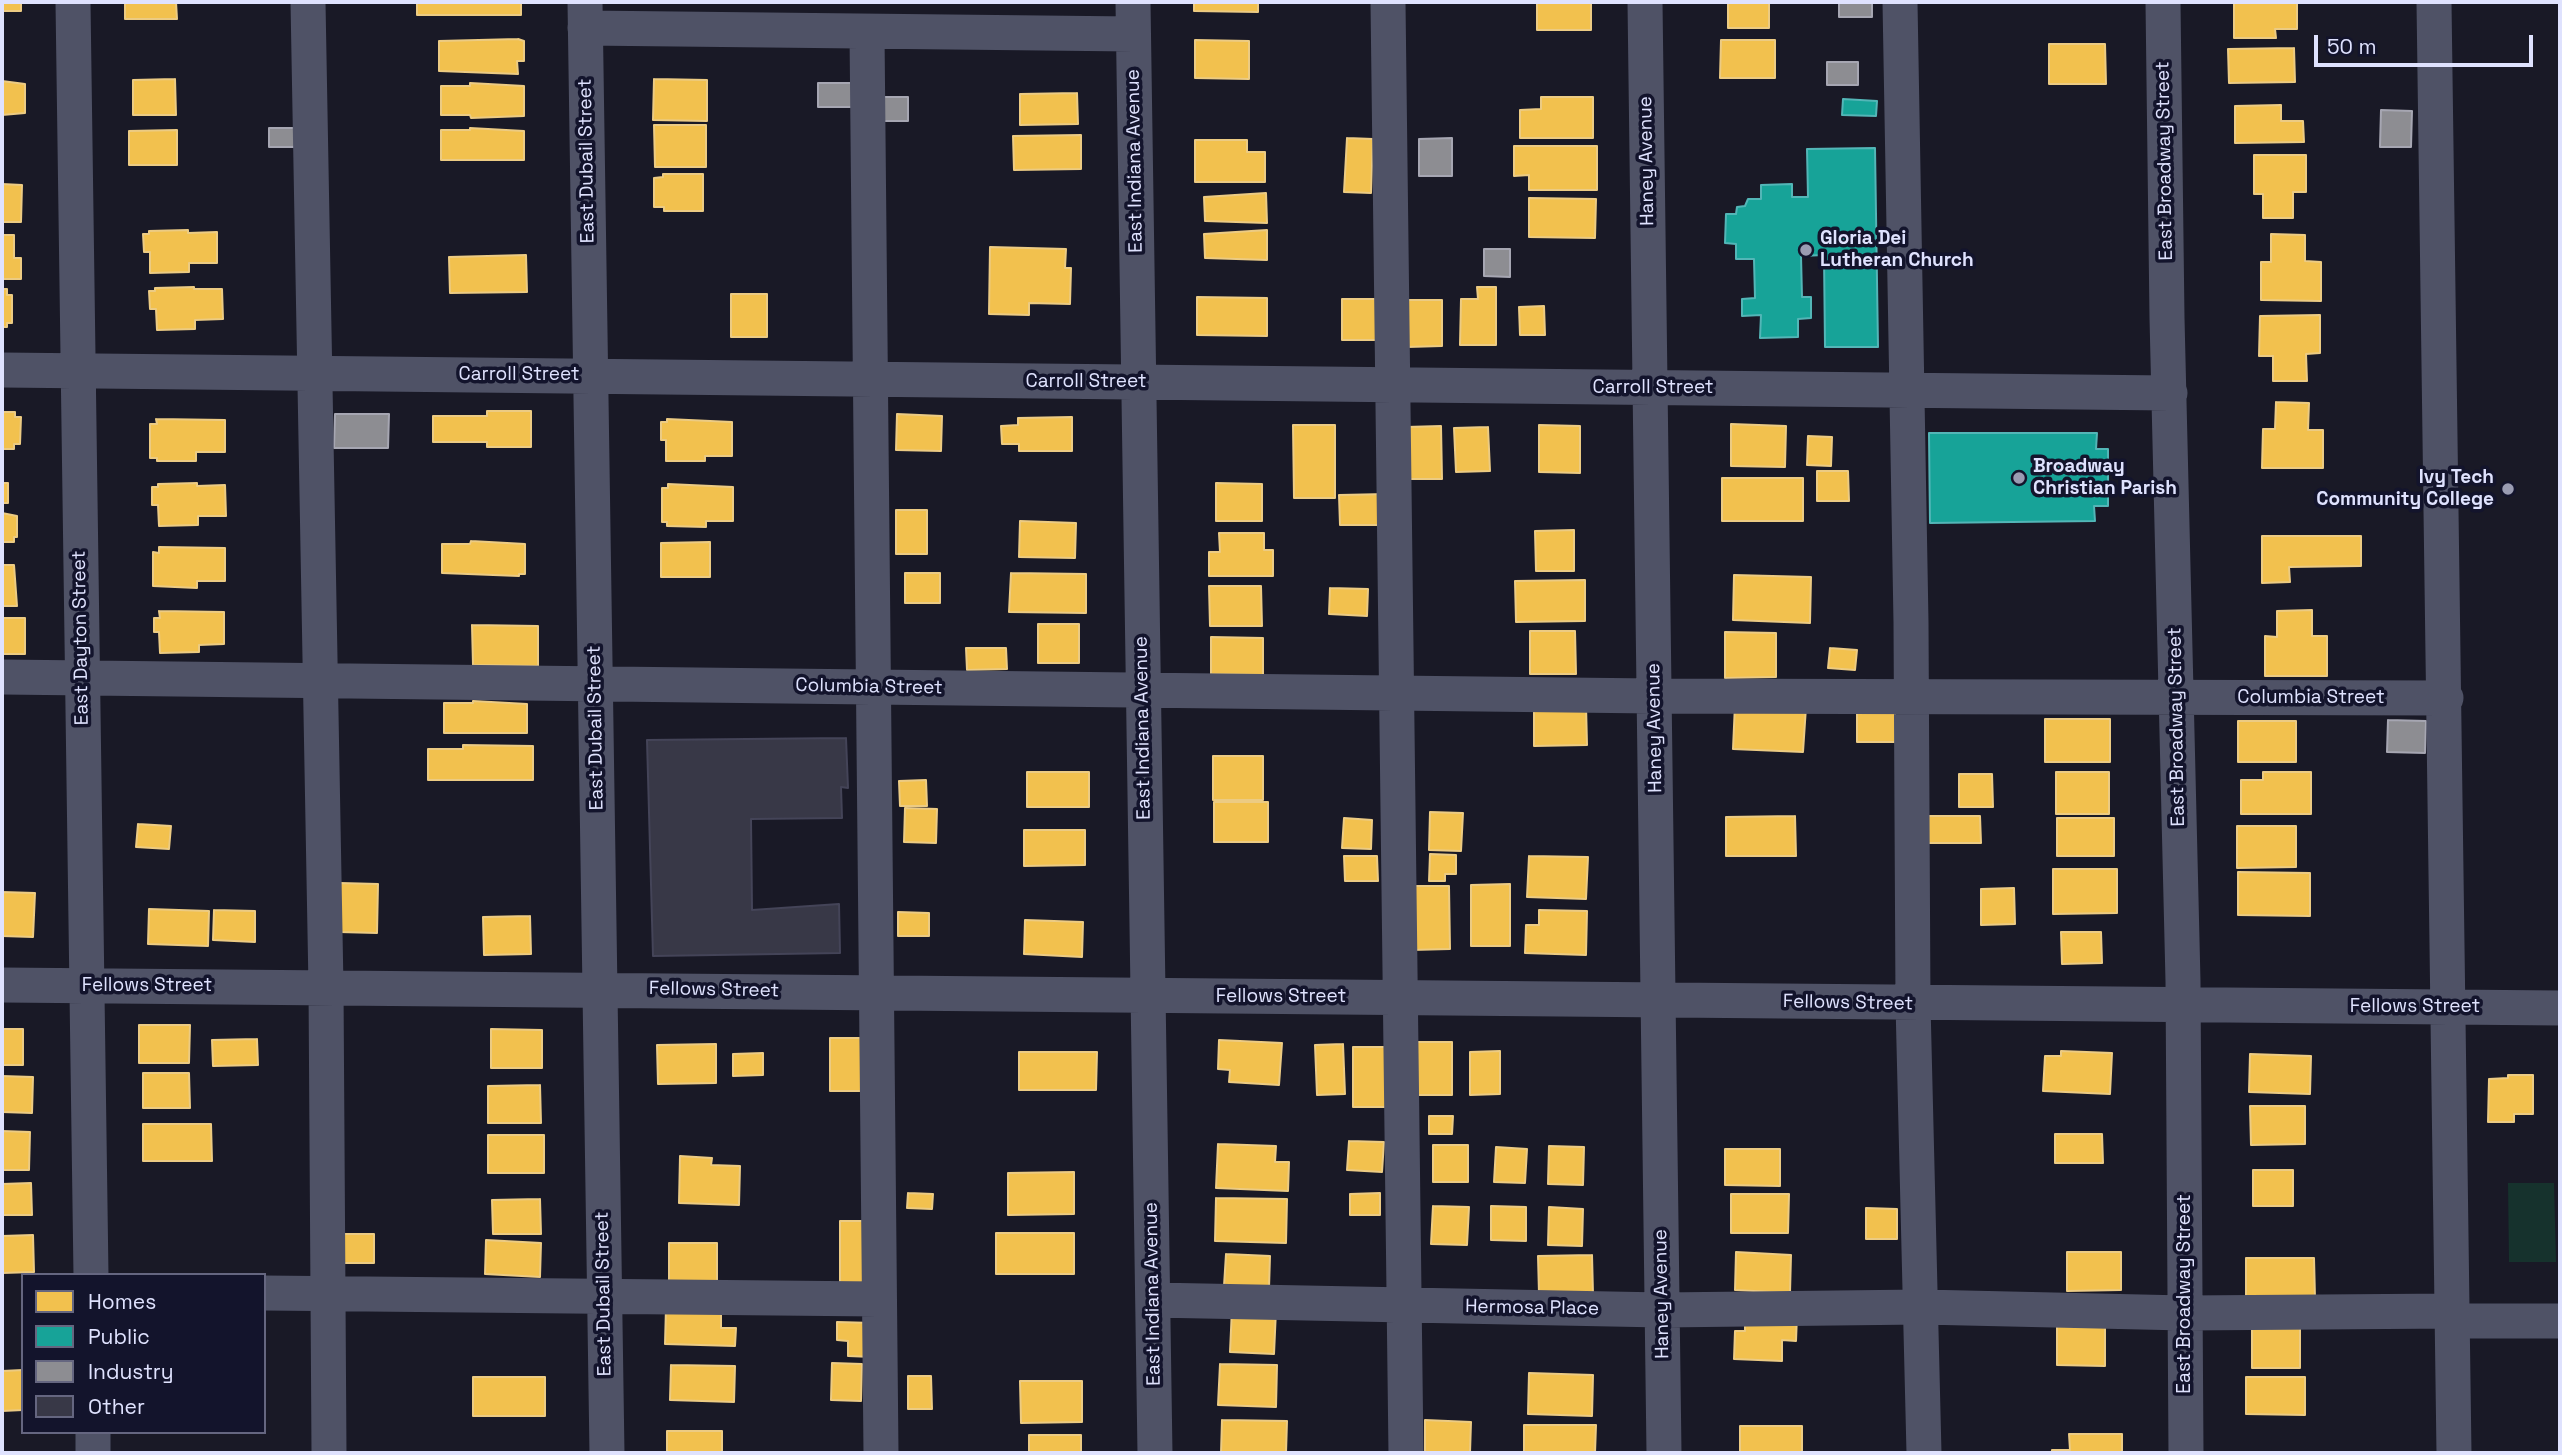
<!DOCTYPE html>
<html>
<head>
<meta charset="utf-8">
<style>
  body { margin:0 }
  #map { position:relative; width:2562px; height:1455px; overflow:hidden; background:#191926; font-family:"Space Grotesk",sans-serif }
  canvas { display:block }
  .frame { position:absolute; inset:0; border:4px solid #dfe2fe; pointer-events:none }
  .legend { position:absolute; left:21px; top:1273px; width:245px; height:161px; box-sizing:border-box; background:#13142c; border:2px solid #656680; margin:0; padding:9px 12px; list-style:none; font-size:21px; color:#dfe2fe }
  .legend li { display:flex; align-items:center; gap:14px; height:35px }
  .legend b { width:35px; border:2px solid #656680 }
  .scale { position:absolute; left:2314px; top:35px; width:219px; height:32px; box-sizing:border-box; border:4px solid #dfe2fe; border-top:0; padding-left:9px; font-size:21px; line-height:24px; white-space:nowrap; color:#dfe2fe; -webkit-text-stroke:5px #13142c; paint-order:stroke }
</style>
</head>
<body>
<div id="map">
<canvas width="2562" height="1455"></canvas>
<div class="frame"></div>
<ul class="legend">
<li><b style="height:19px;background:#f2c14e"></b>Homes</li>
<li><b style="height:19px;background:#17a398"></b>Public</li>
<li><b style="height:19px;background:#8d8d92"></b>Industry</li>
<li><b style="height:19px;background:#383847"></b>Other</li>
</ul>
<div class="scale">50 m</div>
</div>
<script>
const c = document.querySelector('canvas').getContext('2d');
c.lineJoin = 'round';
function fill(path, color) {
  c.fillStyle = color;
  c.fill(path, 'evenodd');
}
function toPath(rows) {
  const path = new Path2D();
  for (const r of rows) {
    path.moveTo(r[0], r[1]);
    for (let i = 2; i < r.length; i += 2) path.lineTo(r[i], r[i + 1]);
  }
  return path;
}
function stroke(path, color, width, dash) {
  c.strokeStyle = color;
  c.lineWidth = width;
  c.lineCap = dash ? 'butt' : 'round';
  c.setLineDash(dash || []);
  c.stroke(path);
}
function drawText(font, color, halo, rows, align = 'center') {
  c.font = font + ' "Space Grotesk",sans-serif';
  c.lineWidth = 7;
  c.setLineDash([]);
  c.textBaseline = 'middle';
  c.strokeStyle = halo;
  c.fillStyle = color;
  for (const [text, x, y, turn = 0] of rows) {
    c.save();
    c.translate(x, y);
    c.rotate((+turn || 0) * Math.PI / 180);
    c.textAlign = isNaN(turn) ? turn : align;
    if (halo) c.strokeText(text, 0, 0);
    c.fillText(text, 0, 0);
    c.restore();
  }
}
fill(toPath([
  [2508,1183,2554,1183,2556,1262,2509,1262]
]), '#16322d');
const homes = toPath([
  [2,2,21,2,21,11,2,11,2,2],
  [125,2,176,2,177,19,125,19,125,2],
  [417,2,521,2,521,15,417,15,417,2],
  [1194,2,1258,2,1258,12,1194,11,1194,2],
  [1537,2,1591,2,1591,30,1537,30,1537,2],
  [1728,2,1769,2,1769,28,1728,28,1728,2],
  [2234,2,2297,2,2297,29,2275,29,2276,38,2234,38,2234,2],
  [518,39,524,41,524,61,517,61,518,74,439,71,439,41,518,39],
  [1195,40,1249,41,1249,79,1195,78,1195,40],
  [1721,40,1775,40,1775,78,1720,78,1721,40],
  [2049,44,2105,44,2106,84,2049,84,2049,44],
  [2294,48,2295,82,2229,83,2228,49,2294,48],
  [175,79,176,115,133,115,133,80,175,79],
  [654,79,707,80,707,121,653,120,654,79],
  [2,81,25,84,25,113,2,115,2,81],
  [470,83,524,86,524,116,471,118,470,115,441,115,441,86,470,86,470,83],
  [1077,93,1078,124,1020,125,1020,94,1077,93],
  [1541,97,1593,97,1593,138,1520,138,1520,110,1541,109,1541,97],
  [2281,105,2281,121,2303,121,2304,142,2235,143,2235,106,2281,105],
  [654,125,706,125,706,167,655,167,654,125],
  [470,128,524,131,524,160,441,160,441,130,470,130,470,128],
  [177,130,177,165,129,165,129,131,177,130],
  [1081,135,1081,169,1014,170,1013,136,1081,135],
  [1347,138,1373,139,1371,193,1344,192,1347,138],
  [1195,140,1247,140,1247,152,1265,152,1265,182,1195,182,1195,140],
  [1514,146,1597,146,1597,190,1529,190,1529,175,1514,176,1514,146],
  [2254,155,2306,155,2306,192,2293,192,2293,218,2263,218,2263,194,2254,194,2254,155],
  [663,174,703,174,703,211,664,211,664,207,654,207,654,178,663,177,663,174],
  [2,184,22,185,21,222,2,222,2,184],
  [1266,193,1267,223,1205,221,1204,197,1266,193],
  [1529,198,1596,199,1595,238,1529,237,1529,198],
  [188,230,188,233,217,232,217,263,189,263,189,272,150,273,150,252,144,252,143,234,149,234,149,231,188,230],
  [1267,230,1267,260,1205,258,1204,234,1267,230],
  [2271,234,2305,235,2305,261,2321,262,2321,301,2261,300,2261,262,2271,262,2271,234],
  [2,235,14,235,14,258,21,258,21,279,2,279,2,235],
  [990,247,1066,249,1065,268,1071,268,1070,304,1029,303,1029,315,989,314,990,247],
  [526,255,527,292,450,293,449,257,526,255],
  [194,287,194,289,222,289,223,319,195,320,195,329,157,330,156,309,150,309,149,291,155,291,155,288,194,287],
  [1477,287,1496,287,1496,345,1460,345,1461,299,1478,299,1477,287],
  [2,289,7,289,7,295,12,295,12,323,7,323,7,327,2,327,2,289],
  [731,294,767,294,767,337,731,337,731,294],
  [1197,297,1267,298,1267,336,1197,335,1197,297],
  [1342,299,1381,299,1381,340,1342,340,1342,299],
  [1406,300,1442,300,1442,346,1407,347,1406,300],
  [1544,306,1545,335,1520,335,1519,307,1544,306],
  [2320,315,2320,353,2306,354,2307,381,2273,381,2273,356,2259,356,2260,316,2320,315],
  [2276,402,2309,403,2308,430,2323,430,2323,468,2262,468,2263,429,2275,429,2276,402],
  [487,411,531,411,531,447,487,447,487,442,433,442,433,416,487,416,487,411],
  [2,412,15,412,15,417,21,417,20,444,14,444,14,449,2,449,2,412],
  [897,414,942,416,941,451,896,450,897,414],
  [1072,417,1072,451,1019,451,1019,444,1002,444,1001,426,1018,425,1018,418,1072,417],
  [156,419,225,420,225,452,196,452,196,461,157,461,157,458,150,458,150,424,157,424,156,419],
  [667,419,732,422,732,456,705,456,705,461,666,461,666,440,661,440,661,422,667,422,667,419],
  [1731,424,1786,426,1785,467,1731,466,1731,424],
  [1293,425,1335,425,1335,498,1294,498,1293,425],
  [1539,425,1580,426,1580,473,1539,472,1539,425],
  [1441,426,1442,479,1407,479,1406,427,1441,426],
  [1488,427,1490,471,1456,472,1454,428,1488,427],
  [1808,436,1832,437,1831,466,1807,465,1808,436],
  [1817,471,1848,471,1849,501,1817,501,1817,471],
  [1722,478,1803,478,1803,521,1722,521,1722,478],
  [2,483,8,483,8,503,2,503,2,483],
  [197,483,197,486,225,485,226,516,198,516,198,525,159,526,158,505,152,505,152,487,158,487,158,484,197,483],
  [1216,483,1262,484,1262,521,1216,521,1216,483],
  [668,484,733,487,733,521,706,521,706,527,667,526,667,522,662,522,662,488,668,488,668,484],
  [1387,494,1387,525,1340,525,1339,495,1387,494],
  [896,510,927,510,927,554,896,554,896,510],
  [2,513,17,516,17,537,14,537,14,542,2,542,2,513],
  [1020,521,1076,523,1075,558,1019,557,1020,521],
  [1574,530,1574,571,1536,571,1535,531,1574,530],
  [1219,533,1264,533,1264,550,1273,550,1273,576,1209,576,1209,552,1220,552,1219,533],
  [2262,536,2361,536,2361,566,2289,567,2290,582,2262,583,2262,536],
  [471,541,525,544,525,574,519,574,519,576,442,573,442,544,470,544,471,541],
  [710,542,710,577,661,577,661,543,710,542],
  [159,547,225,548,225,581,197,581,197,588,153,586,153,552,159,553,159,547],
  [2,565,14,565,17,606,2,606,2,565],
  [905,573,940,573,940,603,905,603,905,573],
  [1011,573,1086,574,1086,613,1009,612,1011,573],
  [1734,575,1811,577,1810,623,1733,620,1734,575],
  [1585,580,1585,621,1516,622,1515,581,1585,580],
  [1209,586,1261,586,1262,626,1210,626,1209,586],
  [1330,588,1368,589,1367,616,1329,614,1330,588],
  [2312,610,2312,636,2327,636,2327,676,2265,676,2265,636,2277,637,2277,611,2312,610],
  [159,611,224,612,224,644,199,645,199,652,160,653,159,632,154,632,154,618,160,618,159,611],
  [2,618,25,618,25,654,2,654,2,618],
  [1038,624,1079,624,1079,663,1038,663,1038,624],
  [472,625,538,626,538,666,473,665,472,625],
  [1530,631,1575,631,1576,674,1530,674,1530,631],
  [1725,632,1776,633,1776,677,1725,678,1725,632],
  [1211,637,1263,638,1263,675,1211,674,1211,637],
  [966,648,1006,648,1007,669,967,670,966,648],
  [1830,648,1857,650,1855,670,1828,668,1830,648],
  [473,701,527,704,527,733,444,733,444,703,473,703,473,701],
  [1735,704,1806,707,1803,752,1733,749,1735,704],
  [1586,705,1587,745,1534,746,1534,706,1586,705],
  [1857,712,1895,712,1895,742,1857,742,1857,712],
  [2045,719,2110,719,2110,762,2045,762,2045,719],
  [2238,721,2296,721,2296,762,2238,762,2238,721],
  [463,745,533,746,533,780,428,780,428,749,463,749,463,745],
  [1213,756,1263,756,1263,800,1213,800,1213,756],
  [1027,772,1089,772,1089,807,1027,807,1027,772],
  [2056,772,2109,772,2109,814,2056,814,2056,772],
  [2263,772,2311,772,2311,814,2241,814,2241,780,2263,780,2263,772],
  [1959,774,1992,774,1993,807,1959,807,1959,774],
  [926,780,927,806,900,806,899,781,926,780],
  [1214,802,1268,802,1268,842,1214,842,1214,802],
  [905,808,937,809,936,843,904,842,905,808],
  [1430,812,1463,813,1461,851,1429,850,1430,812],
  [1795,816,1796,856,1726,856,1726,817,1795,816],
  [1926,816,1980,816,1981,843,1926,843,1926,816],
  [1344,818,1372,820,1371,849,1342,848,1344,818],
  [2057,818,2114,818,2114,856,2057,856,2057,818],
  [138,824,171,826,169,849,136,847,138,824],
  [2237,826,2296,826,2296,867,2237,868,2237,826],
  [1024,830,1085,830,1085,865,1024,866,1024,830],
  [1430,854,1456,855,1456,874,1445,874,1445,881,1429,881,1430,854],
  [1344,856,1377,856,1378,881,1345,881,1344,856],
  [1529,856,1588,857,1586,899,1527,897,1529,856],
  [2053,869,2117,869,2117,913,2053,914,2053,869],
  [2238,872,2310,873,2310,916,2238,915,2238,872],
  [340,883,378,884,377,933,339,932,340,883],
  [1510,884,1510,946,1471,946,1471,885,1510,884],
  [1410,886,1449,886,1450,949,1411,950,1410,886],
  [2014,888,2015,924,1981,925,1981,889,2014,888],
  [2,892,35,893,33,937,2,936,2,892],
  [149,909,209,911,208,946,148,944,149,909],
  [214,910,255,911,255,942,213,940,214,910],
  [1539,910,1587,911,1586,955,1525,953,1526,925,1539,925,1539,910],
  [898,912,929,913,929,936,898,936,898,912],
  [530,916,531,954,484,955,483,917,530,916],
  [1025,920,1083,922,1082,957,1024,954,1025,920],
  [2061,932,2101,932,2102,963,2062,964,2061,932],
  [139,1025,190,1025,189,1063,139,1063,139,1025],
  [2,1029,23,1029,23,1065,2,1065,2,1029],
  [491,1029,542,1030,542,1068,491,1068,491,1029],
  [830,1038,866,1038,866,1091,830,1091,830,1038],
  [257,1039,258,1065,213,1066,212,1040,257,1039],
  [1219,1040,1282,1043,1279,1085,1229,1082,1230,1070,1218,1069,1219,1040],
  [1413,1042,1452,1042,1452,1095,1414,1095,1413,1042],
  [716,1044,716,1083,658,1084,657,1045,716,1044],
  [1343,1044,1345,1094,1317,1095,1315,1045,1343,1044],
  [1353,1047,1390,1047,1390,1107,1353,1107,1353,1047],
  [1500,1051,1500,1094,1470,1095,1470,1052,1500,1051],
  [2061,1051,2112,1053,2110,1094,2043,1091,2045,1056,2061,1056,2061,1051],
  [1019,1052,1097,1052,1096,1090,1019,1090,1019,1052],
  [763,1053,763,1075,733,1076,733,1054,763,1053],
  [2250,1054,2311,1056,2310,1094,2249,1092,2250,1054],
  [143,1073,189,1073,190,1108,143,1108,143,1073],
  [2508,1075,2533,1075,2533,1114,2514,1114,2514,1122,2488,1122,2489,1079,2508,1078,2508,1075],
  [2,1076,33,1077,32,1113,2,1112,2,1076],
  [540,1085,541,1123,488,1123,488,1086,540,1085],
  [2250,1106,2305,1106,2305,1144,2251,1145,2250,1106],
  [1429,1116,1453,1116,1452,1134,1429,1134,1429,1116],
  [143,1124,211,1124,212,1161,143,1161,143,1124],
  [2,1131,30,1132,29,1170,2,1170,2,1131],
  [2055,1134,2102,1134,2103,1163,2055,1163,2055,1134],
  [488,1135,544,1135,544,1173,488,1173,488,1135],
  [1349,1141,1384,1142,1382,1172,1347,1170,1349,1141],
  [1218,1144,1276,1146,1275,1162,1289,1162,1288,1191,1216,1188,1218,1144],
  [1433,1145,1468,1145,1468,1182,1433,1182,1433,1145],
  [1549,1146,1584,1147,1583,1185,1548,1184,1549,1146],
  [1496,1147,1527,1149,1525,1183,1494,1182,1496,1147],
  [1725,1149,1780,1149,1780,1186,1725,1185,1725,1149],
  [680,1156,712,1158,711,1165,740,1166,739,1205,679,1203,680,1156],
  [2253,1170,2293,1170,2293,1206,2253,1206,2253,1170],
  [1074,1172,1074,1214,1008,1215,1008,1173,1074,1172],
  [31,1183,32,1215,2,1215,2,1184,31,1183],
  [908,1193,933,1194,932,1209,907,1208,908,1193],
  [1380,1193,1380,1215,1350,1215,1350,1194,1380,1193],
  [1731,1194,1789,1194,1788,1233,1731,1233,1731,1194],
  [1216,1198,1287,1199,1286,1243,1215,1241,1216,1198],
  [540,1199,541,1234,493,1234,492,1200,540,1199],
  [1433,1206,1469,1207,1467,1245,1431,1244,1433,1206],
  [1491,1206,1526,1207,1526,1241,1491,1240,1491,1206],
  [1549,1207,1583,1209,1582,1246,1548,1245,1549,1207],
  [1866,1208,1897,1209,1897,1239,1866,1239,1866,1208],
  [840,1221,873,1221,873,1287,840,1287,840,1221],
  [996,1233,1074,1233,1074,1274,996,1274,996,1233],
  [344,1234,374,1234,374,1263,344,1263,344,1234],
  [33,1235,34,1272,2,1273,2,1236,33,1235],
  [486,1240,541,1243,540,1277,485,1274,486,1240],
  [669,1243,717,1243,717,1281,669,1281,669,1243],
  [1736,1252,1791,1255,1790,1293,1735,1290,1736,1252],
  [2067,1252,2121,1252,2121,1290,2067,1291,2067,1252],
  [1226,1254,1270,1256,1269,1288,1224,1286,1226,1254],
  [1592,1255,1593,1294,1539,1294,1538,1256,1592,1255],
  [2246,1258,2314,1258,2315,1298,2246,1298,2246,1258],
  [666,1307,721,1308,721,1328,736,1328,735,1346,665,1344,666,1307],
  [1232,1308,1276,1310,1274,1354,1230,1352,1232,1308],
  [1745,1314,1797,1315,1796,1341,1782,1340,1782,1361,1734,1359,1735,1331,1745,1331,1745,1314],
  [837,1322,874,1323,873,1357,848,1356,848,1341,837,1340,837,1322],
  [2057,1325,2105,1325,2105,1366,2057,1365,2057,1325],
  [2252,1327,2300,1327,2300,1368,2252,1368,2252,1327],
  [832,1363,862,1364,861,1401,831,1400,832,1363],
  [1220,1364,1277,1365,1276,1407,1218,1405,1220,1364],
  [671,1365,735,1366,734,1402,670,1400,671,1365],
  [23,1370,23,1410,2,1411,2,1371,23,1370],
  [1529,1373,1593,1375,1592,1416,1528,1414,1529,1373],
  [908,1376,931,1376,932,1409,908,1409,908,1376],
  [473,1377,545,1377,545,1416,473,1416,473,1377],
  [2246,1377,2305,1377,2305,1415,2246,1414,2246,1377],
  [1020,1381,1082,1381,1082,1422,1021,1423,1020,1381],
  [1222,1420,1287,1421,1286,1453,1221,1453,1222,1420],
  [1425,1420,1471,1422,1470,1453,1425,1453,1425,1420],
  [1524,1425,1596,1425,1595,1453,1524,1453,1524,1425],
  [1740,1426,1802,1426,1802,1453,1740,1453,1740,1426],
  [667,1431,722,1431,722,1453,667,1453,667,1431],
  [2069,1434,2122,1434,2122,1453,2052,1453,2052,1450,2070,1450,2069,1434],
  [1029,1435,1081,1435,1081,1453,1029,1453,1029,1435]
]);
fill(homes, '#f2c14e');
stroke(homes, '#eccb83', 2);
const public = toPath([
  [1843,99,1877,101,1876,116,1842,115,1843,99],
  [1875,148,1878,347,1825,347,1824,255,1801,256,1802,297,1811,297,1811,318,1798,319,1798,337,1760,338,1761,315,1742,316,1742,299,1755,298,1754,259,1736,259,1736,244,1725,243,1726,214,1736,214,1737,207,1745,206,1748,199,1761,199,1761,185,1792,184,1792,197,1808,197,1807,149,1875,148],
  [1929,433,2097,433,2096,449,2108,449,2108,506,2094,506,2095,521,1930,523,1929,433]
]);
fill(public, '#17a398');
stroke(public, '#53b6b7', 2);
const industry = toPath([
  [1839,2,1872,2,1872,17,1839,17,1839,2],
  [1827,62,1858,62,1858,85,1827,85,1827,62],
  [818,83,852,83,852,107,818,107,818,83],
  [883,97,908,97,908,121,883,121,883,97],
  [2381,110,2412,111,2411,147,2380,147,2381,110],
  [269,128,296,128,295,147,269,147,269,128],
  [1452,138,1452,176,1419,176,1419,139,1452,138],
  [1484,249,1510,249,1510,277,1484,276,1484,249],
  [335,414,389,414,388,448,334,448,335,414],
  [2388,720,2426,721,2425,753,2387,752,2388,720]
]);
fill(industry, '#8d8d92');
stroke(industry, '#a6a6b2', 2);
const building = toPath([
  [846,738,848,788,841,787,842,818,751,819,752,910,839,904,840,953,653,956,647,740,846,738]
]);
fill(building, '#383847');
stroke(building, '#444458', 2);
stroke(toPath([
  [73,2,91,1275],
  [308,2,326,986,329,1453],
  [585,2,607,1453],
  [1133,2,1155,1453],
  [1388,2,1406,1453],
  [1645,2,1664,1453],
  [1900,2,1911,622,1913,1004,1924,1453],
  [2163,2,2167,318,2183,981,2186,1453],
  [2434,2,2454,1453],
  [585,28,1133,34],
  [867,33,881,1453],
  [2,370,2170,393],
  [2,677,1654,696,2446,698],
  [2,985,2560,1008],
  [264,1293,878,1299],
  [1153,1300,1662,1310,1922,1307,2185,1313,2453,1311],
  [2454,1321,2560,1321],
  [93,1432,93,1453]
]), '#4f5266', 35);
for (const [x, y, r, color] of [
  [1806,250,7,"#9a9cb2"],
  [2019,478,7,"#9a9cb2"],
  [2508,489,7,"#9a9cb2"]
]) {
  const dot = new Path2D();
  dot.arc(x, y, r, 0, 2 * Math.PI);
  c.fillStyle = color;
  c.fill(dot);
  stroke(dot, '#13142c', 2.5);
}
drawText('19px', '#dfe2fe', '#13142c', [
  ["East Dubail Street",587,161,-91],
  ["East Indiana Avenue",1135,161,-91],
  ["Haney Avenue",1647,161,-91],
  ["East Broadway Street",2165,161,-91],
  ["Carroll Street",519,375],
  ["Carroll Street",1086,382],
  ["Carroll Street",1653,388],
  ["East Dayton Street",81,638,-91],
  ["Columbia Street",869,687,1],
  ["Columbia Street",2311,698],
  ["East Broadway Street",2177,727,-91],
  ["East Dubail Street",596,728,-91],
  ["East Indiana Avenue",1143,728,-91],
  ["Haney Avenue",1655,728,-91],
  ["Fellows Street",147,986],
  ["Fellows Street",714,990,1],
  ["Fellows Street",1281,997],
  ["Fellows Street",1848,1003,1],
  ["Fellows Street",2415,1007],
  ["East Dubail Street",604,1294,-91],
  ["East Indiana Avenue",1153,1294,-91],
  ["Haney Avenue",1662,1294,-91],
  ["East Broadway Street",2185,1294,-90],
  ["Hermosa Place",1532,1308,1]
]);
drawText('bold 19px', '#dfe2fe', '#13142c', [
  ["Gloria Dei",1820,239],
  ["Lutheran Church",1820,261],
  ["Broadway",2033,467],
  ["Christian Parish",2033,489],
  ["Ivy Tech",2494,478,"right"],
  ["Community College",2494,500,"right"]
], 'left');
</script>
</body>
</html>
